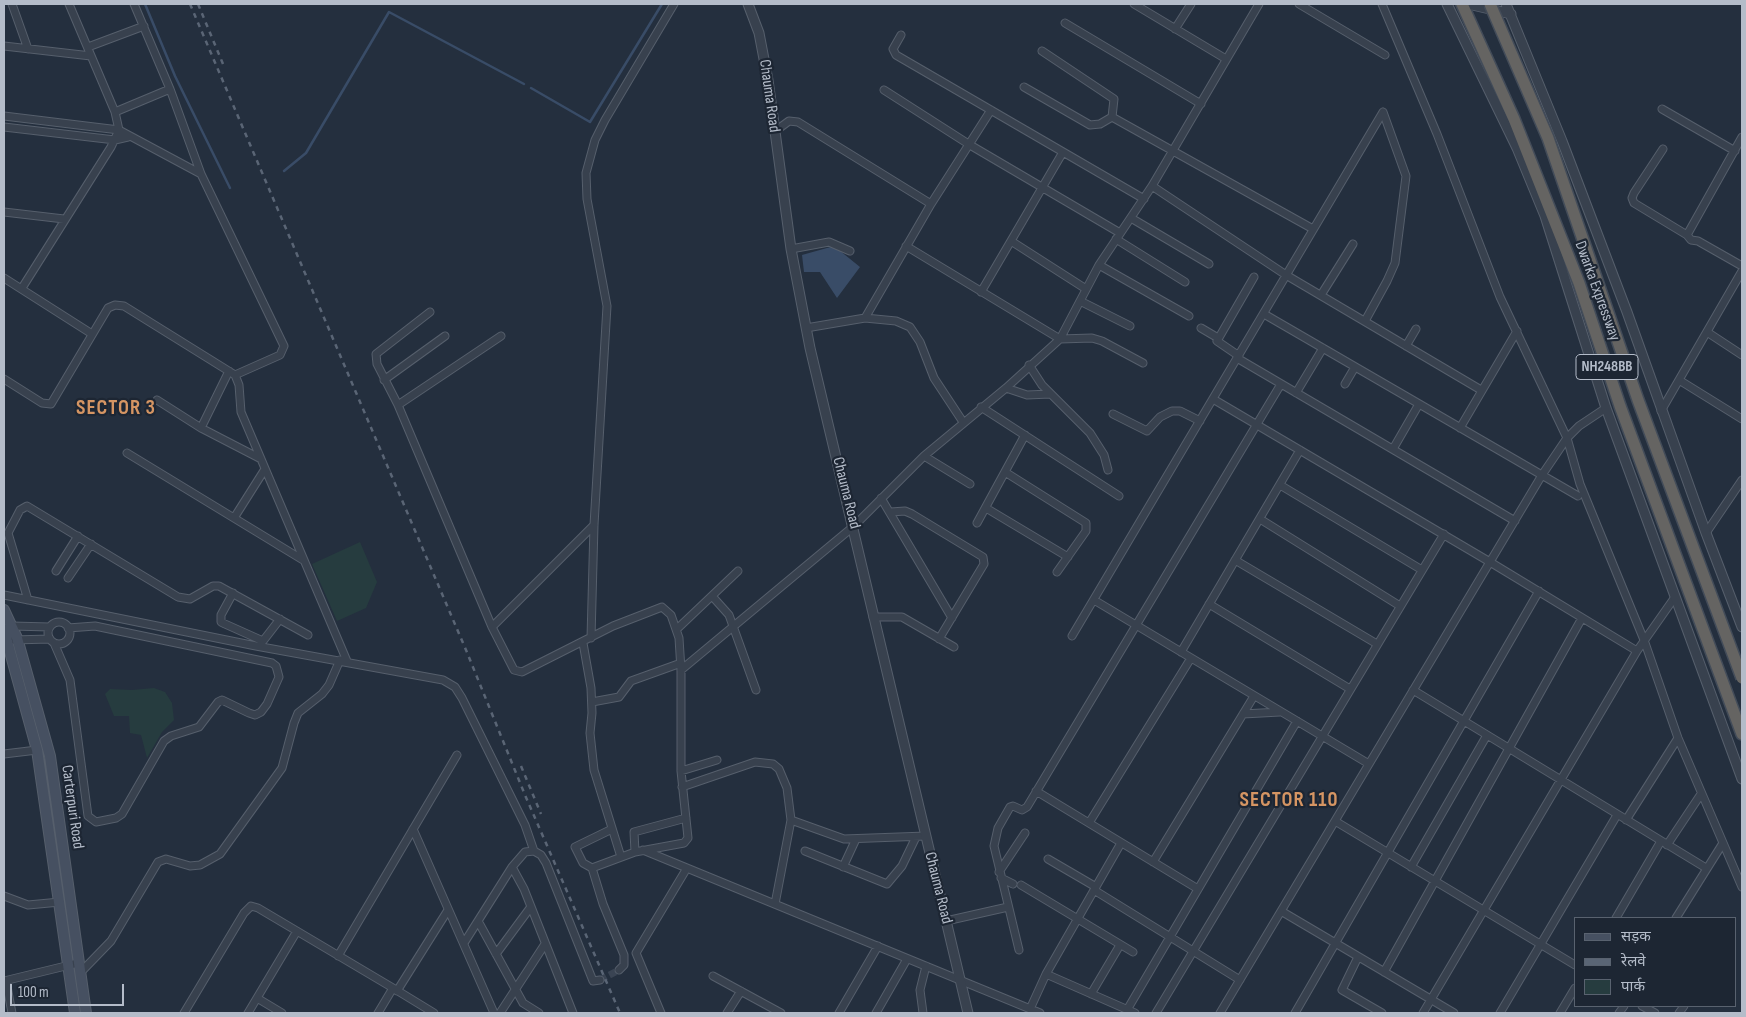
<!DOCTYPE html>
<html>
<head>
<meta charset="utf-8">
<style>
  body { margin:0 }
  #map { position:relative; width:1746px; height:1017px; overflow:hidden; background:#242f3e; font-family:"Sofia Sans Condensed","Noto Sans Devanagari",sans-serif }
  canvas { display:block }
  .frame { position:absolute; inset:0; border:5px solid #b4bcc9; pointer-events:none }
  .legend { position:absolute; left:1574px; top:917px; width:162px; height:90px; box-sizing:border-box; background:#1d2633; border:1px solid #59626f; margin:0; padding:6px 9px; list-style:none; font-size:15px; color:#b4bcc9 }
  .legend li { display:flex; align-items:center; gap:10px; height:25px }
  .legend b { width:25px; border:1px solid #59626f }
  .scale { position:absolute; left:10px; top:984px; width:114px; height:22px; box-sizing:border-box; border:2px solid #b4bcc9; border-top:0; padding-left:6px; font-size:15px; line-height:18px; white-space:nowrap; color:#b4bcc9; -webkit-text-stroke:4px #1d2633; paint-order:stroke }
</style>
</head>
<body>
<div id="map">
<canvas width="1746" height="1017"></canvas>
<div class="frame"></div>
<ul class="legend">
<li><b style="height:6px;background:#465061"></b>सड़क</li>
<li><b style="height:6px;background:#5a6575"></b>रेलवे</li>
<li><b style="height:14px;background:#263c3f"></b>पार्क</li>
</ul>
<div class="scale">100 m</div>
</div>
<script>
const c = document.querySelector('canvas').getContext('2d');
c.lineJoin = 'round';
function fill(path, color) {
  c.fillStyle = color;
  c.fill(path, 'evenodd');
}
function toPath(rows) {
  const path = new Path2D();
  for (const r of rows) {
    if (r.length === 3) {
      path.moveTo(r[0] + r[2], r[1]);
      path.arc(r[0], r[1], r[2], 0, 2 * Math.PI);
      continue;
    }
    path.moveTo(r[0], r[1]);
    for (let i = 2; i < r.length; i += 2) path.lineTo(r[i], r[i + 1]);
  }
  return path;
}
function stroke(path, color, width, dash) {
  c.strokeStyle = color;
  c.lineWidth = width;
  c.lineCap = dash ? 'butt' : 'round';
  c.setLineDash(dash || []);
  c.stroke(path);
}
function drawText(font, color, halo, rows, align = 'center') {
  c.font = font + ' "Sofia Sans Condensed",sans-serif';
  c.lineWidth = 4.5;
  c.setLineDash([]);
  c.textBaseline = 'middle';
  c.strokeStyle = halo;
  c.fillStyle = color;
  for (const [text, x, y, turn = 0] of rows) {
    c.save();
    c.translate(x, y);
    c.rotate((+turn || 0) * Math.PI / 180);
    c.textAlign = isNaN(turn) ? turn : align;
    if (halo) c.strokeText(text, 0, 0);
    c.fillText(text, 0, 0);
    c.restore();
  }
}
fill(toPath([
  [360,542,377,582,366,608,337,621,312,564],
  [154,688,165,692,172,703,174,720,162,732,147,758,141,735,130,733,129,716,114,716,105,694,110,689,132,690]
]), '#263c3f');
fill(toPath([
  [834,246,860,267,837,298,820,272,804,272,802,255]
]), '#394c67');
stroke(toPath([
  [145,4,175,76,230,188],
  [531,88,590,122,662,4],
  [284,171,306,153,389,12,524,84]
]), '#394c67', 2.5);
stroke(toPath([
  [600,980,619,970]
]), '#3a4453', 7, [7, 3.5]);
const minor = toPath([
  [12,4,28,49],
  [134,4,170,89,201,174,284,346,280,355,235,375,239,385,241,412,347,661],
  [1134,4,1226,59],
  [1299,4,1385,55],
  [1382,4,1437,134,1500,297,1567,438,1580,484,1644,640,1678,738,1742,887],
  [1065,23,1201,104],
  [1175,29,1191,4],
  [901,35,893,49,896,55,1144,199],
  [4,46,91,56],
  [88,47,144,26],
  [1042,51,1114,99,1112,117],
  [1024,87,1090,125,1100,124,1112,117,1313,229],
  [884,90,970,145,1120,233],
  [1662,109,1735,151],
  [115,112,170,89],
  [4,116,119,130,201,174],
  [4,127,115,140,128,137],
  [774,132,789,121,798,122,931,204],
  [1663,149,1634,193,1632,198,1634,203,1687,235,1691,240,1698,241,1742,266],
  [1152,186,1286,275,1481,390],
  [4,212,64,219],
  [1131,218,1209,264],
  [1687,235,1742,137],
  [1116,239,1185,282],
  [1011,241,1086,289],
  [906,246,1060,339,1092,338,1102,341,1143,363],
  [791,249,829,242,850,251],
  [1099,265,1189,316],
  [4,278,92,334],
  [22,288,111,147,119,130,115,112,69,4],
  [981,292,1063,152],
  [1321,295,1353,244],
  [1080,301,1130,326],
  [1264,314,1578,496],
  [865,318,931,204,991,110],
  [1365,321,1387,281,1395,263,1406,176,1383,112],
  [806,328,865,318,896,321,910,327,920,342,934,378,963,422],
  [1201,328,1218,338],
  [1707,332,1742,355],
  [501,336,398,405,492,627,514,670,522,672,613,626,662,607,671,615,679,638,681,670,681,771,688,838,684,843,635,852,592,868,603,904,624,955,624,965,619,970],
  [1406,346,1416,329],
  [1239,356,1217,341,1254,277],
  [1237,358,1515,521],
  [1029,365,1042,385,1090,433,1104,455,1108,470],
  [4,379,42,403,51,404,108,308,115,305,124,306,235,375],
  [384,380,445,336],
  [1679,380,1742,419],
  [1345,384,1355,367],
  [1006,388,1027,395,1050,394],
  [1296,393,1323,348],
  [1213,399,1490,562,1637,651],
  [157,400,201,428,261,459],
  [398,405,377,364,376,354,430,312],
  [981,407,1119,496],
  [1661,411,1742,271],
  [1113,414,1147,431,1160,417,1172,411,1180,411,1200,421],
  [201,428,229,371],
  [1460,428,1517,331],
  [1393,449,1419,404],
  [127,453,303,560],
  [924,456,970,484],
  [1005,472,1086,523,1086,531,1057,572],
  [1280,485,1422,570],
  [881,498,952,618],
  [986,508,1068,557],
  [891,512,905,511,912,514,983,557,984,564,939,639],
  [234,518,265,469],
  [1260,519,1400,606],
  [977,523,1025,435],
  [1706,533,1742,480],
  [1235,560,1377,644],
  [56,571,78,536],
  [68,578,91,544],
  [233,593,221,615,221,622,225,624,263,641,280,619],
  [4,595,256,646,443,680,455,687,462,698,525,825,534,851],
  [712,596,729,615,756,690],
  [28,600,8,533,20,510,27,506,178,597,190,599,213,586,219,586,308,635],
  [1094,600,1369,764],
  [1209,604,1350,689],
  [873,617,902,617,954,647],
  [59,633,11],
  [492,627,594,525],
  [8,628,12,626,50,627],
  [677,629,738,571],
  [1072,636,1383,112],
  [591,638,594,525,607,306,587,199,586,173,595,140,605,120,674,4],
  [13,640,50,639],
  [54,643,70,680,88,816,96,822,116,818,122,814,164,741,171,736,199,727,218,702,222,700,249,713,255,715,261,712,267,704,279,677,276,666,272,663,95,626,68,628],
  [583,643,591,688,592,713,590,733,594,770,621,857],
  [1181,652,1300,450],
  [681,670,854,526,924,456,1006,388,1060,339,1099,265,1152,186,1259,4],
  [1413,690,1706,868],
  [592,702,619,697,631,681,681,663],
  [1243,714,1280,712],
  [4,754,37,750],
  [681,771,717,760],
  [682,787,755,762,773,764,779,769,787,788,791,820,775,904],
  [1036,791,1198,889],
  [791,820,844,839,926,836],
  [1626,820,1678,738],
  [1335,821,1575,965],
  [1089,823,1191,658],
  [413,829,494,1013],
  [1667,845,1701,794],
  [643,850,1040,1013],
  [805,851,887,884,902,866,916,837],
  [635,852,634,832,686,818],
  [1048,859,1096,887],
  [1153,862,1254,696],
  [512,867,524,889,573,1013],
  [843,867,856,839],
  [1411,867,1487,735],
  [592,868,583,863,575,847,612,829],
  [999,872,1025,833],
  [1001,878,1013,884],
  [1021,885,1133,952],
  [1094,890,1240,980],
  [4,896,28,905,60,902],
  [1281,911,1454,1013],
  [1616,918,1661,841],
  [1676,918,1723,843],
  [478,921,523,1003,539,1013],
  [946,921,1008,907],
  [464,943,512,867,525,852,534,851,541,855,546,863,593,981,600,980],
  [1019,950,994,846,998,828,1010,807,1013,806,1022,810,1027,807,1281,384],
  [496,954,530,908],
  [338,956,457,755],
  [1358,957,1342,990,1382,1013],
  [1384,972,1582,618],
  [80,973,111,941,158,862,166,859,190,866,200,865,220,854,282,768,294,723,298,713,322,694,329,685,340,660],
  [1046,974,1135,1013],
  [713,976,781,1013],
  [4,981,78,963],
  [6,981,12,1013],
  [397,991,448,910],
  [1091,994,1120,945],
  [257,998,282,1013],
  [1642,1006,1655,1013],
  [1030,1009,1046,974,1121,843],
  [1127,1010,1297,721],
  [184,1013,244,913,251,906,258,908,393,988],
  [248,1013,297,931],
  [378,1013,393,988,434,1013],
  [500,1013,545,944],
  [661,1013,636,953,687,868],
  [727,1013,741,991],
  [839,1013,878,946],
  [876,1013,907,959],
  [923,1013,920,990,926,966],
  [1156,1013,1444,534],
  [1220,1013,1542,475,1567,438,1579,426,1606,408],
  [1295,1013,1539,591],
  [1423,1013,1637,651,1675,597],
  [1500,1013,1617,815],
  [1560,1013,1575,988],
  [1619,1013,1624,1006],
  [1679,1013,1684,1006]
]);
const tertiary = toPath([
  [748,4,759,33,768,80,791,249,810,348,968,1013],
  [1447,4,1517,148,1545,216,1606,408,1742,779],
  [1468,4,1511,14],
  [1506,4,1562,141,1627,312,1706,533,1742,627]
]);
const secondary = toPath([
  [4,610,17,638,50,756,86,1013],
  [4,630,37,750,75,1013]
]);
const trunk = toPath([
  [1462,4,1514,119,1579,283,1620,406,1742,734]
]);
stroke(minor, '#565f6c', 9);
stroke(tertiary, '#565f6c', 11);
stroke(secondary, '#565f6c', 12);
stroke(trunk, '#434c59', 14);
stroke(minor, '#38414e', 7);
stroke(tertiary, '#38414e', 9);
stroke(secondary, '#465061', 10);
stroke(trunk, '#656462', 11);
stroke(toPath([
  [190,4,466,650,525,795,620,1013],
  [198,4,223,64],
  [521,766,541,814]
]), '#5a6575', 2.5, [5, 5]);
const trunkBridge = toPath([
  [1490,4,1548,138,1638,400,1742,678]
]);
stroke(trunkBridge, '#434c59', 14, []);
stroke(trunkBridge, '#656462', 11);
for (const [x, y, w] of [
  [1607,367,62]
]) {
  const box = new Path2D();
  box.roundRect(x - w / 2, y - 12.5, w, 25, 4);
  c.fillStyle = '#1d2633';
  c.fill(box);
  stroke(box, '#b4bcc9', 1);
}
drawText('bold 15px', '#b4bcc9', null, [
  ["NH248BB",1607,367]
]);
drawText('16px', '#b4bcc9', '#1d2633', [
  ["Chauma Road",769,96,82],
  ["Dwarka Expressway",1597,291,70],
  ["Chauma Road",846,493,76],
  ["Carterpuri Road",72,807,82],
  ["Chauma Road",938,888,76]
]);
c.letterSpacing = '1px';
drawText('bold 21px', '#d59563', '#1d2633', [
  ["SECTOR 3",116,409],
  ["SECTOR 110",1289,801]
]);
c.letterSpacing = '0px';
</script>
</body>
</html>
